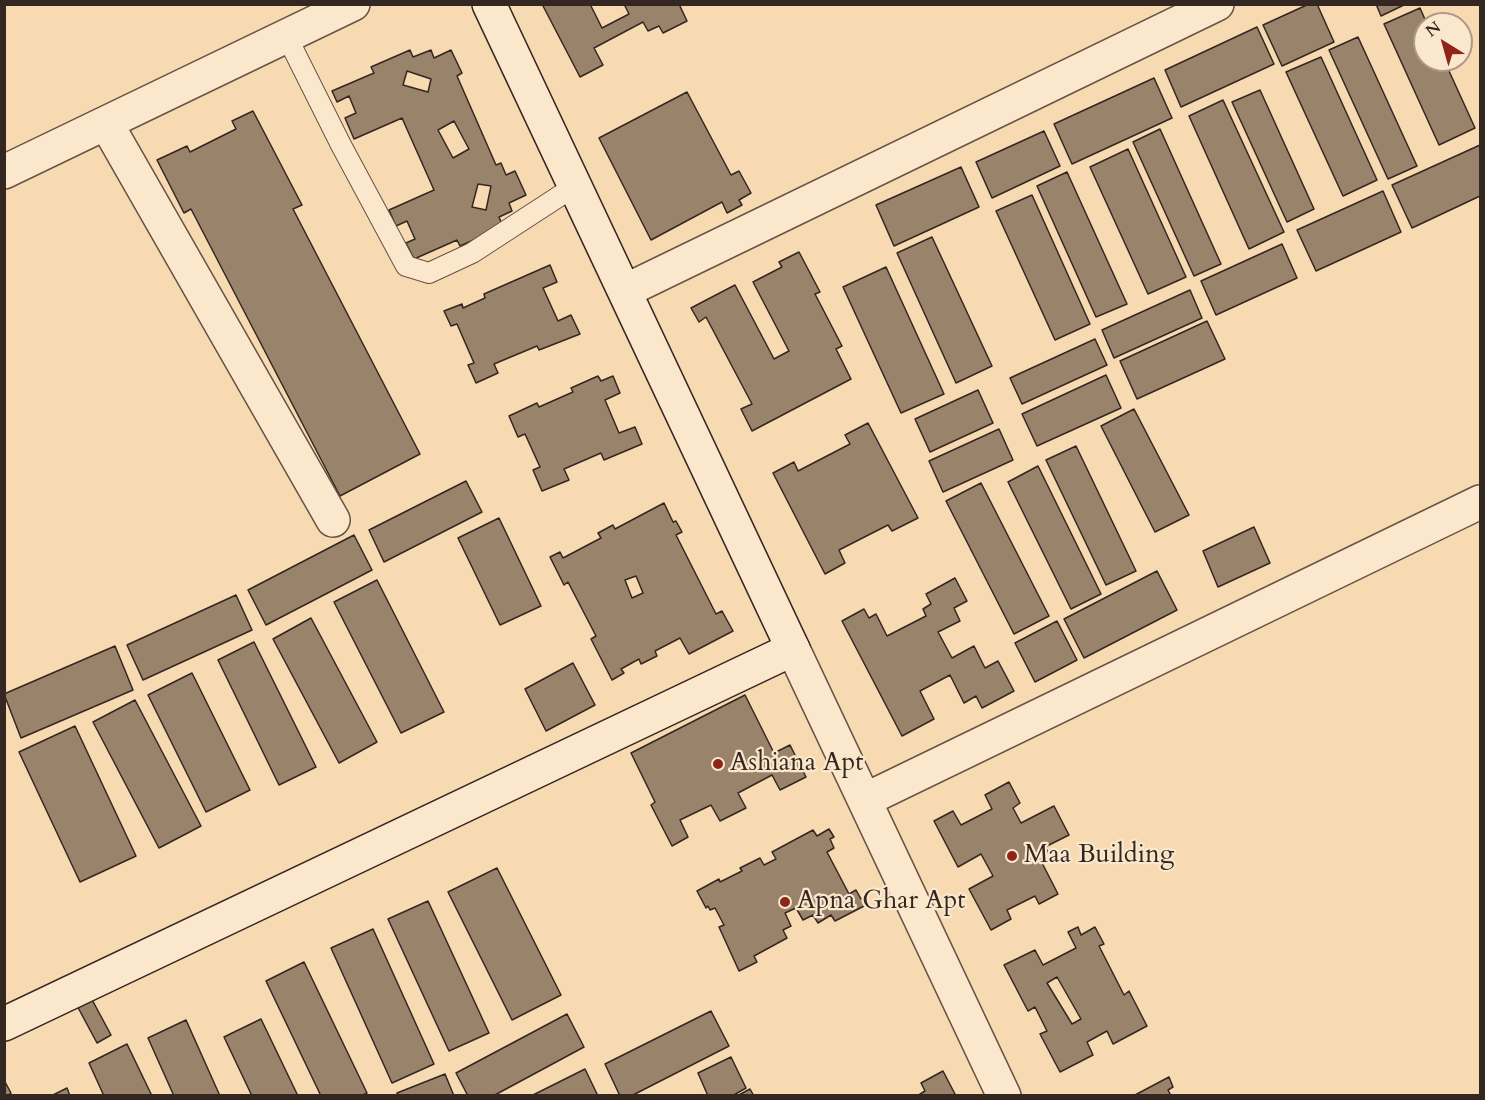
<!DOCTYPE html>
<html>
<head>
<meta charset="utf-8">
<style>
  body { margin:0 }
  #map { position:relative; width:1485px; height:1100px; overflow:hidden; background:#f7dab1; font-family:Cardo,serif }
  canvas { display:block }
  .frame { position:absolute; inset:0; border:6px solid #342620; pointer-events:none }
  .north { position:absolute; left:1413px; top:12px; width:60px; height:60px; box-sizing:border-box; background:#fae7cc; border:2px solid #ab9a87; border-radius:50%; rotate:323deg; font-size:16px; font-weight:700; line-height:24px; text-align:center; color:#342620 }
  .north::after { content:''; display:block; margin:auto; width:21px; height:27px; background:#8f2418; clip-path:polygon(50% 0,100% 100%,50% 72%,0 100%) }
</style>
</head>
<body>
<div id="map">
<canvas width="1485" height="1100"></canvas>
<div class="frame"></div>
<div class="north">N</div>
</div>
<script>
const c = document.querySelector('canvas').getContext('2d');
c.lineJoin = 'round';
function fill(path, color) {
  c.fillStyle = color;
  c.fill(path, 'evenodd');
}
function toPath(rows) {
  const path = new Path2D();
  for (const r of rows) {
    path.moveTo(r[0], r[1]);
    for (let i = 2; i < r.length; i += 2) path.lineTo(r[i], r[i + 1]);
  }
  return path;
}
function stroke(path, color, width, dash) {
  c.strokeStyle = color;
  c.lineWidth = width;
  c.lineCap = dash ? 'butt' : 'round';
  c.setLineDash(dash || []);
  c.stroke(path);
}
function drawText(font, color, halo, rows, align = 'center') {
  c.font = font + ' Cardo,serif';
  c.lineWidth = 4.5;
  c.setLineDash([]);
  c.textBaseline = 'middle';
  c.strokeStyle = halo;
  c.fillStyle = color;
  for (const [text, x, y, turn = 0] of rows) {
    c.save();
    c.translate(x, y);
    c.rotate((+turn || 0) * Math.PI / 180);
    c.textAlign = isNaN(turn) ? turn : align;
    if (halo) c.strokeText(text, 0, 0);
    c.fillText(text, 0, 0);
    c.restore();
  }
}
const building = toPath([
  [542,4,590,4,602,28,629,14,624,4,679,4,687,21,663,33,659,26,648,31,643,22,594,48,603,65,580,77,542,4],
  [1309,4,1317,4,1334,42,1282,66,1263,25,1309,4],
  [1376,4,1406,4,1381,16,1376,4],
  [1420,8,1427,24,1425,24,1425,60,1444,60,1475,128,1439,145,1384,24,1420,8],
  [1257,27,1274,64,1181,107,1165,70,1257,27],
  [1358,37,1417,166,1388,179,1329,50,1358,37],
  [410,50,413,57,431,50,434,58,451,50,462,73,457,76,496,165,501,163,506,175,515,171,526,195,509,203,512,211,499,217,503,227,460,246,457,240,414,259,406,243,415,239,407,221,396,226,389,210,434,190,402,118,354,139,345,118,356,113,349,96,337,102,332,91,374,73,371,67,410,50],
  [407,71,431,79,428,92,403,85,407,71],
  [454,121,469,149,453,158,438,130,454,121],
  [478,184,491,186,486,210,472,207,478,184],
  [1321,57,1377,180,1343,196,1286,72,1321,57],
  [1154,78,1172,118,1072,164,1054,124,1154,78],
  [1260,90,1314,209,1287,222,1232,102,1260,90],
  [687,92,731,175,739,171,751,193,739,200,742,205,727,213,722,202,651,240,599,138,687,92],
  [1223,100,1284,232,1249,249,1189,116,1223,100],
  [253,111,302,205,293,209,420,454,340,496,191,209,184,213,157,160,187,146,190,152,236,129,232,121,253,111],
  [1160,129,1221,264,1194,276,1133,142,1160,129],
  [1044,131,1060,166,992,198,976,162,1044,131],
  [1480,145,1480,196,1412,228,1392,185,1480,145],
  [1128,149,1186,277,1148,294,1090,167,1128,149],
  [961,167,979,207,894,246,876,205,961,167],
  [1067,172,1127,304,1096,317,1037,186,1067,172],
  [1383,191,1401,232,1316,271,1297,230,1383,191],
  [1032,195,1090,324,1055,340,996,211,1032,195],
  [932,237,992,366,956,383,897,253,932,237],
  [1282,244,1297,278,1216,315,1201,281,1282,244],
  [799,252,820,292,815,294,842,346,836,349,851,379,752,431,741,409,752,404,706,317,699,322,691,308,735,285,774,359,789,351,753,282,782,267,779,262,799,252],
  [550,265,557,282,543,288,558,321,571,315,580,334,539,350,537,346,494,364,498,373,476,383,468,365,474,363,457,324,451,326,444,311,462,304,463,308,485,298,484,294,550,265],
  [886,267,944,394,901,413,843,287,886,267],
  [1190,290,1202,318,1114,358,1102,330,1190,290],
  [1207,321,1225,359,1137,399,1120,361,1207,321],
  [1095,339,1107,365,1022,404,1010,378,1095,339],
  [1106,375,1121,408,1037,446,1022,414,1106,375],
  [598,376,601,381,613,376,620,393,605,400,619,433,635,427,642,444,604,460,601,453,564,469,569,480,542,491,533,470,540,467,525,434,518,437,509,416,537,403,539,407,573,392,571,388,598,376],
  [978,390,993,423,930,452,915,419,978,390],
  [1134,409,1189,515,1155,532,1101,426,1134,409],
  [868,423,918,518,892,531,888,525,839,550,845,563,825,574,773,473,794,462,798,471,850,444,845,435,868,423],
  [999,429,1013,460,943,492,929,461,999,429],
  [1076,446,1136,571,1106,585,1046,460,1076,446],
  [1038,466,1101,594,1071,609,1008,482,1038,466],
  [466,481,482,512,384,562,369,530,466,481],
  [981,483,1049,616,1014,634,946,501,981,483],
  [664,503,673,522,676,521,682,532,676,535,716,614,722,611,733,631,689,654,680,638,655,651,657,656,641,664,639,659,621,669,624,673,612,680,591,639,596,636,568,582,564,585,550,557,560,552,563,558,601,538,598,533,613,525,615,529,664,503],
  [636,576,643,593,632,598,625,580,636,576],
  [499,518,541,606,500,625,458,538,499,518],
  [1254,527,1270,563,1218,587,1203,551,1254,527],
  [354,535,372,570,266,625,248,590,354,535],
  [1157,571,1177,610,1084,658,1064,619,1157,571],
  [955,578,967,601,954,608,960,621,938,632,952,658,974,646,985,668,998,661,1014,691,982,708,976,696,964,703,950,675,920,691,934,719,902,736,842,621,864,609,869,618,876,614,887,636,926,616,923,609,931,604,926,594,955,578],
  [377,580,444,712,401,733,334,602,377,580],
  [236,595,252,630,143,680,127,645,236,595],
  [311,618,377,742,339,763,273,639,311,618],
  [1057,621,1077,660,1035,682,1015,643,1057,621],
  [254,642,316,767,279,785,218,660,254,642],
  [115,646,133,690,21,738,4,694,115,646],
  [573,663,595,705,546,731,525,689,573,663],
  [192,673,250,790,206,812,148,695,192,673],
  [745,695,774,753,790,745,806,777,780,790,772,775,738,793,746,808,720,821,711,805,680,820,688,837,672,846,651,805,655,802,631,753,745,695],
  [135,700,201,826,159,848,93,722,135,700],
  [75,726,136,856,80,882,19,752,75,726],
  [1009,782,1020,803,1013,808,1021,823,1054,806,1069,835,1045,847,1048,852,1039,857,1058,894,1039,904,1035,896,1007,910,1011,919,991,930,969,889,993,876,981,854,958,867,934,821,953,811,961,825,992,809,985,795,1009,782],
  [829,829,834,837,830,839,834,848,827,852,849,894,856,890,861,899,865,897,868,904,835,921,831,915,818,923,813,915,803,920,796,908,785,913,791,926,783,930,787,938,754,956,757,962,739,971,719,927,724,925,715,908,710,910,708,906,706,908,697,891,719,879,720,882,742,871,740,868,760,858,764,865,776,859,772,852,813,830,817,836,829,829],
  [497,868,561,995,512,1020,448,892,497,868],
  [428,901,489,1033,449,1051,388,919,428,901],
  [1078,927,1081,935,1095,927,1104,944,1099,946,1124,995,1129,991,1147,1026,1113,1044,1107,1031,1087,1042,1093,1055,1060,1072,1040,1034,1047,1031,1035,1007,1028,1011,1004,965,1035,950,1043,965,1076,948,1068,932,1078,927],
  [1057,977,1081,1019,1072,1024,1047,983,1057,977],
  [373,929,434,1064,392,1083,331,948,373,929],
  [304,962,367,1093,361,1096,321,1096,266,981,304,962],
  [89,994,111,1035,97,1043,75,1002,89,994],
  [711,1011,729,1046,631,1096,620,1096,605,1064,711,1011],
  [567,1014,584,1047,493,1096,468,1096,456,1073,567,1014],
  [261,1019,298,1096,252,1096,224,1037,261,1019],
  [186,1020,220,1096,174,1096,148,1038,186,1020],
  [127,1044,152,1096,104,1096,89,1063,127,1044],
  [731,1057,746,1088,732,1096,708,1096,698,1073,731,1057],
  [585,1069,598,1096,531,1096,585,1069],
  [943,1071,956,1096,917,1096,925,1091,921,1083,943,1071],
  [445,1074,454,1096,398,1096,397,1093,445,1074],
  [1169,1077,1173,1087,1168,1090,1171,1096,1135,1095,1169,1077],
  [4,1080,11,1093,7,1096,4,1096,4,1080],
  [67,1088,70,1096,51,1096,67,1088],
  [750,1089,754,1096,737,1096,750,1089]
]);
fill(building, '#99846b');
stroke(building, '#342620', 1.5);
const lane = toPath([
  [287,37,341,145,406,266,429,273,472,253,575,186]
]);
const street = toPath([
  [106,123,333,520],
  [4,172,353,4],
  [625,291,1217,4],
  [793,649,1004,1096],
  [865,800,1480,502]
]);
const secondary = toPath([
  [4,1024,793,649,489,4]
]);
stroke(lane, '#655344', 22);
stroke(street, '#655344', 36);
stroke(secondary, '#342620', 36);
stroke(lane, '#fae7cc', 20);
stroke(street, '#fae7cc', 33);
stroke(secondary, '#fae7cc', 33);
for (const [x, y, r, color] of [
  [718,764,6,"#8f2418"],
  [1012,856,6,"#8f2418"],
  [785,902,6,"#8f2418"]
]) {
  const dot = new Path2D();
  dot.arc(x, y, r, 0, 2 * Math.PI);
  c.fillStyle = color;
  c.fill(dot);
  stroke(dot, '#fae7cc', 2);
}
drawText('26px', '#342620', '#fae7cc', [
  ["Ashiana Apt",730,764],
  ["Maa Building",1024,856],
  ["Apna Ghar Apt",797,902]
], 'left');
</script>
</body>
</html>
